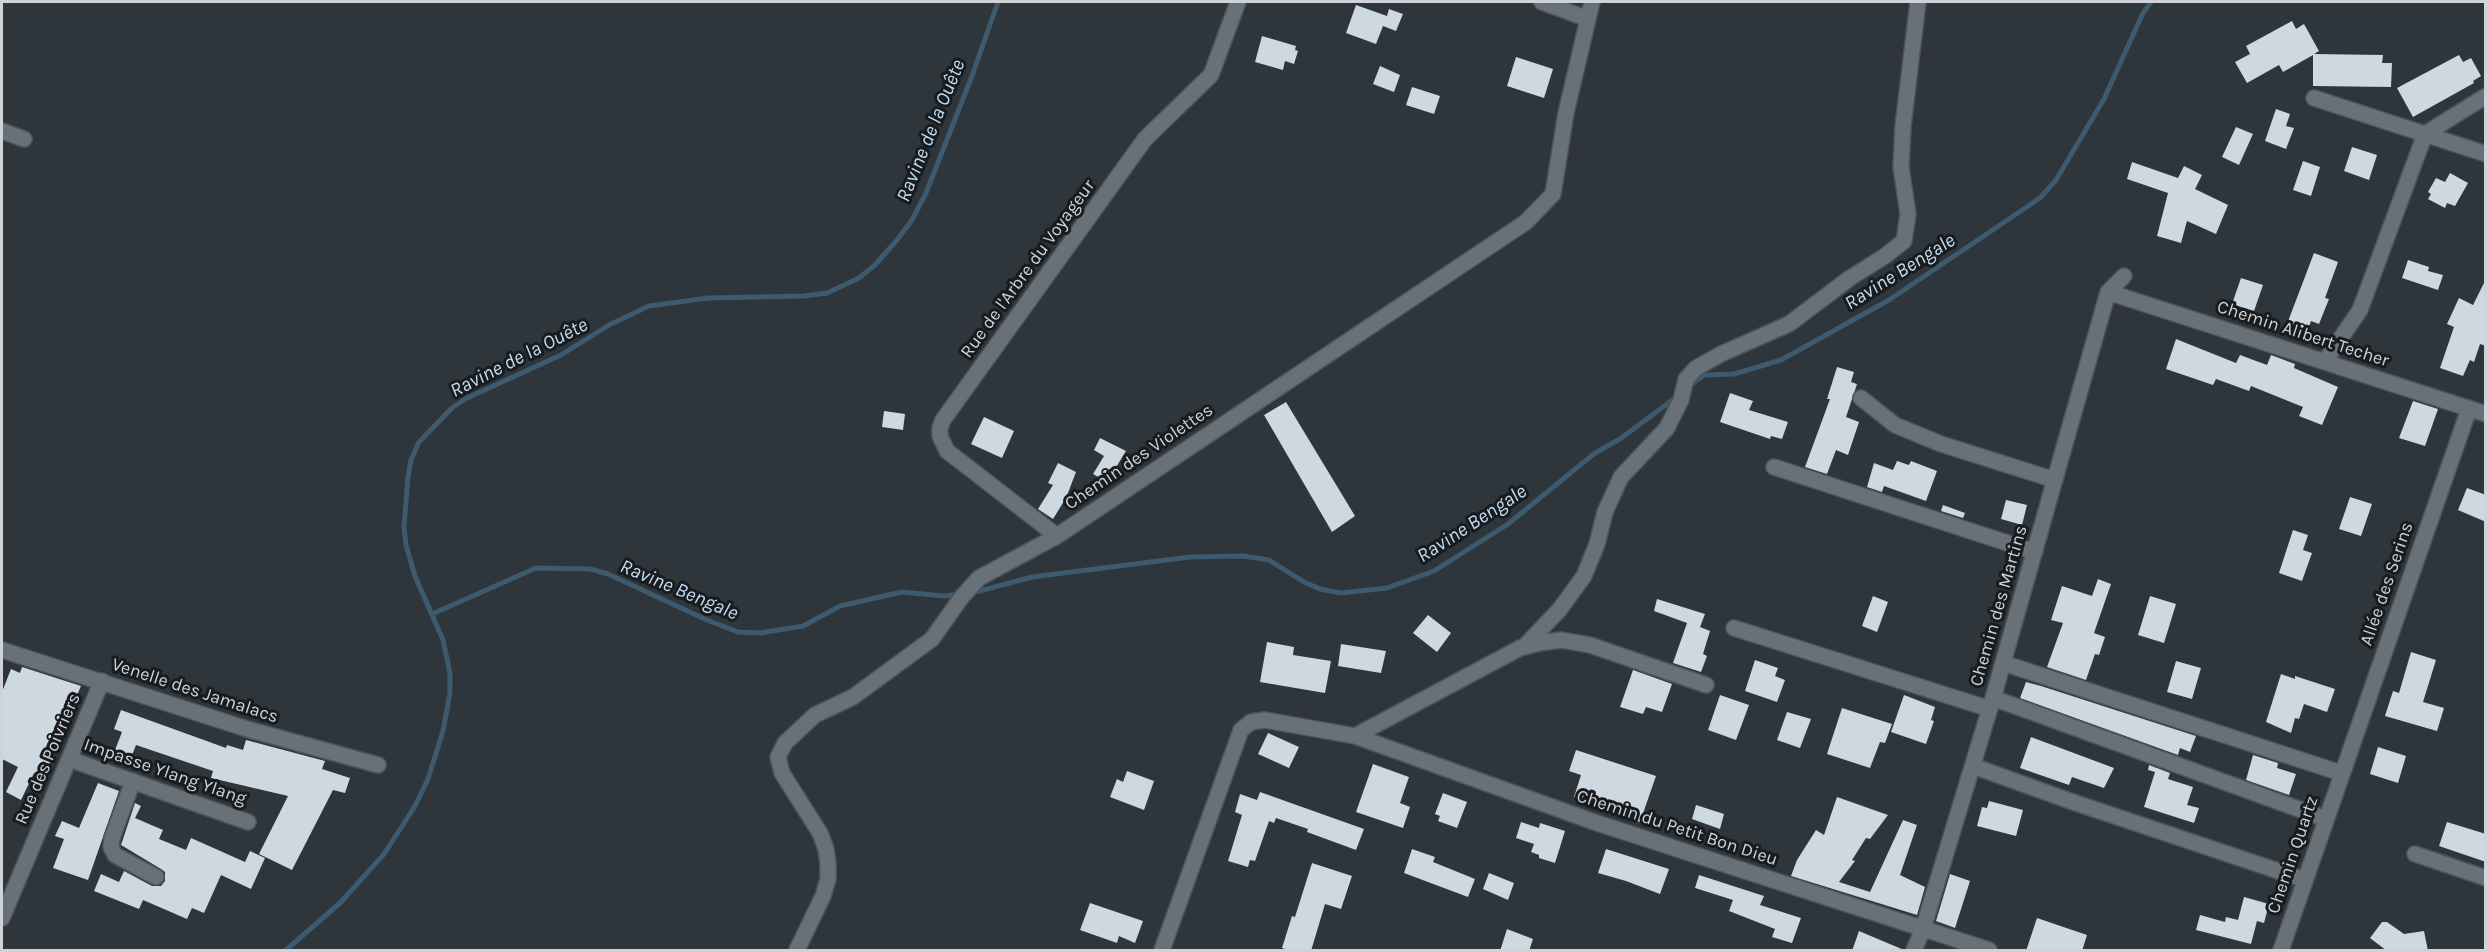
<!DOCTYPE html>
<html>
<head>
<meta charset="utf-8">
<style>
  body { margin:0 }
  #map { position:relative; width:2487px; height:952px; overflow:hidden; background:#2e353b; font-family:Karla,sans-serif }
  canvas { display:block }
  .frame { position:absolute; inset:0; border:3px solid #cfd3d7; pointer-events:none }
</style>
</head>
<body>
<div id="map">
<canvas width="2487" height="952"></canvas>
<div class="frame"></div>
</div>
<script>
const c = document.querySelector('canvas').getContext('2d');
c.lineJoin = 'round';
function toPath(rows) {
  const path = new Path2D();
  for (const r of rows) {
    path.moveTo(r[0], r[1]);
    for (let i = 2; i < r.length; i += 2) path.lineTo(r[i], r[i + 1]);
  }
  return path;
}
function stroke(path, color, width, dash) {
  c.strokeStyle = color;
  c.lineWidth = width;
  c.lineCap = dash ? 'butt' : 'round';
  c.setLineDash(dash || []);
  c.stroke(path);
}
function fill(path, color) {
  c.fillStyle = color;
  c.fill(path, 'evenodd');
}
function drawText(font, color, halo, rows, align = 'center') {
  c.font = font + ' Karla,sans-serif';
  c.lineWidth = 6;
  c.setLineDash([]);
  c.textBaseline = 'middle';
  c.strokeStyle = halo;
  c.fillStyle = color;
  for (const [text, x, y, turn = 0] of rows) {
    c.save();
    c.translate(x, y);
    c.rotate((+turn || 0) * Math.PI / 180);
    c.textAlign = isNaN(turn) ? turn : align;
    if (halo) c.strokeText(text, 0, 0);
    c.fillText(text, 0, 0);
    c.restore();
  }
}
stroke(toPath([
  [1688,387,1704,375,1734,374,1781,360,1889,300,2040,198,2056,180,2104,99,2143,13,2151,2],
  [972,593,1032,577,1190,557,1243,556,1269,560,1304,582,1320,589,1341,593,1387,588,1434,571,1508,524,1595,453,1620,439,1679,395],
  [432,614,536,568,590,569,608,574,707,620,738,632,760,633,803,626,840,606,902,592,944,596,960,594],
  [286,950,341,902,384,854,415,806,428,779,443,731,450,693,450,673,443,640,415,576,406,545,404,527,408,477,411,460,419,442,453,407,467,398,561,355,609,325,649,306,708,298,804,296,827,293,859,278,875,265,897,240,912,220,926,193,972,76,998,2]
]), '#3e5a6f', 5);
fill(toPath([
  [1356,5,1387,16,1389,9,1403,14,1396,31,1383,26,1376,44,1346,33],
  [2292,21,2296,29,2304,24,2319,51,2314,54,2383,55,2382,63,2392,63,2391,87,2313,86,2313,55,2283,72,2279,65,2247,83,2235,62,2250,54,2246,46],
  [1262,36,1296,46,1295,50,1298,51,1294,64,1285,61,1283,70,1255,62],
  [2459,55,2463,62,2471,58,2481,76,2473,81,2474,83,2413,117,2397,88],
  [1516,57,1553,69,1544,98,1507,86],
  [1380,66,1400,75,1394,92,1373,84],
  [1412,87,1440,96,1434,114,1406,105],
  [2276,109,2290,114,2286,126,2294,128,2286,149,2265,141],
  [2236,127,2253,134,2239,165,2222,157],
  [2352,147,2377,155,2369,180,2344,171],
  [2303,161,2320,167,2311,196,2293,190],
  [2132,162,2178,178,2184,166,2202,175,2195,189,2228,205,2216,234,2187,221,2181,243,2157,236,2168,193,2127,179],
  [2450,173,2468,183,2455,206,2447,203,2445,208,2428,199,2431,194,2428,192,2436,178,2445,182],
  [2314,253,2338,262,2325,298,2329,299,2319,324,2311,321,2307,332,2287,324],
  [2408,260,2429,267,2428,271,2443,275,2438,290,2402,278],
  [2241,278,2263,285,2254,311,2232,304],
  [2486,279,2486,346,2480,344,2474,362,2470,360,2463,376,2440,368,2454,327,2447,324,2459,298,2473,305],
  [2176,339,2236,363,2240,355,2267,365,2271,355,2295,364,2294,368,2338,387,2322,425,2299,416,2303,407,2251,386,2249,391,2216,379,2213,385,2166,369],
  [1837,367,1854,372,1851,382,1857,384,1846,417,1859,422,1848,455,1836,450,1827,474,1805,467,1830,399,1827,399],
  [1730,393,1753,401,1749,410,1788,422,1782,439,1771,436,1770,439,1720,422],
  [2413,401,2438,409,2425,446,2399,438],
  [1286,402,1355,516,1332,532,1264,415],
  [884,411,905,414,903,430,882,427],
  [984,417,1014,431,1002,458,971,444],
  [1100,438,1126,451,1107,482,1093,474,1104,456,1094,450],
  [1897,461,1909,465,1911,461,1937,471,1926,501,1884,486,1882,492,1867,487,1874,463,1893,470],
  [1058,463,1076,472,1066,498,1053,519,1038,509,1053,485,1048,483],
  [2467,488,2486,495,2486,522,2458,510],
  [2350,497,2372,504,2361,536,2339,529],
  [2006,500,2027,505,2022,525,2001,519],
  [1943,505,1965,513,1963,518,1941,511],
  [2293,530,2308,535,2303,550,2312,553,2302,581,2279,573],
  [2098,579,2111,584,2094,633,2105,637,2099,655,2095,654,2086,680,2047,667,2063,623,2051,620,2062,586,2092,596],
  [1873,596,1888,602,1877,632,1862,626],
  [2150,596,2176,604,2164,643,2138,635],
  [1657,599,1705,614,1700,627,1710,631,1703,654,1707,656,1701,672,1673,663,1687,623,1654,611],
  [1428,615,1451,633,1437,652,1413,633],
  [1267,642,1294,647,1293,655,1331,661,1325,693,1260,682],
  [1341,644,1386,651,1381,673,1338,666],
  [2411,652,2436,660,2423,702,2444,708,2437,731,2385,716,2393,691,2399,693],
  [1755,660,1778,668,1775,676,1785,680,1777,702,1745,691],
  [2176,661,2201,668,2192,699,2167,692],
  [22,667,81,686,63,728,56,725,42,756,51,760,43,777,34,773,21,800,6,792,18,767,2,759,2,692,11,669,20,673],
  [1633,670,1672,684,1662,712,1646,707,1643,714,1620,707],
  [2281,674,2295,679,2295,676,2335,689,2327,712,2304,704,2299,719,2295,718,2291,733,2266,722],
  [2026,682,2041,686,2196,736,2190,752,2180,748,2178,755,2020,698],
  [1720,695,1749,705,1736,740,1708,730],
  [1904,695,1935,707,1931,720,1934,721,1926,744,1891,732],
  [1842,708,1892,724,1885,743,1880,742,1870,768,1827,754],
  [121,710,226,748,227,745,243,750,246,740,325,761,322,769,350,778,345,793,333,790,292,870,259,854,288,796,211,778,213,771,136,745,128,765,112,758,122,732,114,729],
  [1787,712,1811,719,1800,748,1777,740],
  [1268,733,1299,747,1289,768,1258,754],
  [2031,737,2114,768,2104,788,2072,777,2069,785,2020,768],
  [2378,747,2406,756,2398,783,2370,774],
  [1576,750,1656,776,1640,822,1621,816,1624,807,1598,798,1596,804,1574,797,1581,775,1569,771],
  [2253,755,2278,763,2277,768,2296,774,2289,795,2246,780],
  [1373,764,1409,777,1400,803,1410,807,1403,828,1356,812],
  [2149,765,2170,773,2168,779,2193,787,2187,805,2199,808,2194,823,2144,807,2155,772,2148,770],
  [1127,771,1154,781,1144,810,1110,797,1117,779,1123,782],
  [98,783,119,791,88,880,53,868,64,839,55,836,62,821,79,828],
  [1260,792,1364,829,1356,850,1307,832,1308,829,1276,818,1274,823,1269,821,1255,861,1250,860,1248,867,1228,861,1242,815,1235,812,1240,794,1257,800],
  [1443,793,1467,802,1457,828,1438,821,1440,816,1435,814],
  [1837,797,1888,815,1870,839,1866,838,1852,860,1855,861,1839,882,1870,892,1903,820,1917,825,1900,875,1925,887,1917,915,1791,876,1797,860,1816,830,1824,835],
  [1989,801,2023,810,2016,836,1977,826,1982,807,1987,808],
  [135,803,141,806,135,818,163,830,159,839,186,850,191,838,245,862,250,851,265,858,251,889,221,875,204,913,192,908,187,919,143,900,139,909,94,891,101,874,119,882,124,871,152,886,161,886,165,881,165,872,161,869,121,845],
  [1696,805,1724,814,1720,829,1692,819],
  [1521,822,1539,828,1540,823,1565,831,1555,863,1539,858,1539,855,1531,852,1534,844,1516,838],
  [2447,822,2486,834,2486,862,2439,846],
  [1412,849,1435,857,1433,862,1475,879,1468,897,1404,873],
  [1606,849,1669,869,1660,894,1626,881,1598,873],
  [1312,863,1352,876,1341,909,1325,904,1311,951,1291,951,1282,948,1292,916,1295,917],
  [1489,873,1514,883,1508,900,1483,889],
  [1950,874,1970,881,1955,928,1936,921],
  [1699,875,1764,896,1760,905,1801,918,1792,943,1772,937,1775,929,1729,911,1733,900,1695,888],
  [2244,897,2269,904,2264,923,2257,921,2251,944,2196,930,2200,915,2225,922,2226,917,2238,920],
  [1090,903,1143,921,1135,943,1119,936,1117,943,1080,930],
  [2037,918,2087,935,2082,951,2026,951],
  [2382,922,2387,922,2404,934,2424,931,2428,951,2387,951,2370,938],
  [1507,929,1533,939,1529,951,1500,951],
  [1859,931,1904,950,1904,951,1852,951]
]), '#ced8e0');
const minor = toPath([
  [1542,2,1588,19],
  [2314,98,2486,154],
  [2,131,24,139],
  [2108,292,2486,414],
  [2325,361,2360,310,2425,134,2486,96],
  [1861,398,1895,425,1941,444,2055,480],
  [1774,467,2035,552],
  [1057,536,947,451,940,436,940,428,943,420,1145,139,1211,75,1238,2],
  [1734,628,1990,709],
  [1525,646,1560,609,1584,576,1597,544,1605,512,1621,477,1667,428,1681,400,1686,379,1696,368,1721,354,1789,324,1850,278,1885,256,1904,241,1908,214,1901,167,1903,126,1918,2],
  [2,650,247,729,378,765],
  [2003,663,2341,773],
  [1993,698,2326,819],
  [1355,736,1520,648,1539,643,1561,640,1590,645,1706,685],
  [69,759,248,822],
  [1973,766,2070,801,2305,880],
  [133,781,112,838,111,847,115,855,156,877],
  [2415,854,2486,878],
  [2,918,102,681],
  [797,950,823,896,828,879,828,864,826,849,820,833,782,773,778,757,785,743,815,715,853,697,932,639,961,598,979,578,1057,536,1526,222,1553,194,1566,113,1592,2],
  [1162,950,1241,730,1251,722,1265,720,1355,736,1597,823,1989,950],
  [1914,950,1923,929,1993,698,2108,292,2124,276],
  [2281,950,2469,409]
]);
stroke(minor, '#4e5358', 18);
stroke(minor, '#687078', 15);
drawText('18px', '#cfd3d7', '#191c1f', [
  ["Rue de l'Arbre du Voyageur",1028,269,-54],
  ["Chemin Alibert Techer",2303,334,18],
  ["Chemin des Violettes",1139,457,-34],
  ["Allée des Serins",2387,584,-71],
  ["Chemin des Martins",1999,606,-74],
  ["Venelle des Jamalacs",195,691,18],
  ["Rue des Poivriers",48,759,-67],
  ["Impasse Ylang Ylang",165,772,19],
  ["Chemin du Petit Bon Dieu",1677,828,18],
  ["Chemin Quartz",2293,855,-71]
]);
drawText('italic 20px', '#c1ddf6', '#191c1f', [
  ["Ravine de la Ouête",931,131,-68],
  ["Ravine Bengale",1900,272,-32],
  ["Ravine de la Ouête",519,358,-27],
  ["Ravine Bengale",1472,524,-33],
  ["Ravine Bengale",679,590,23]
]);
</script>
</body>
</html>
